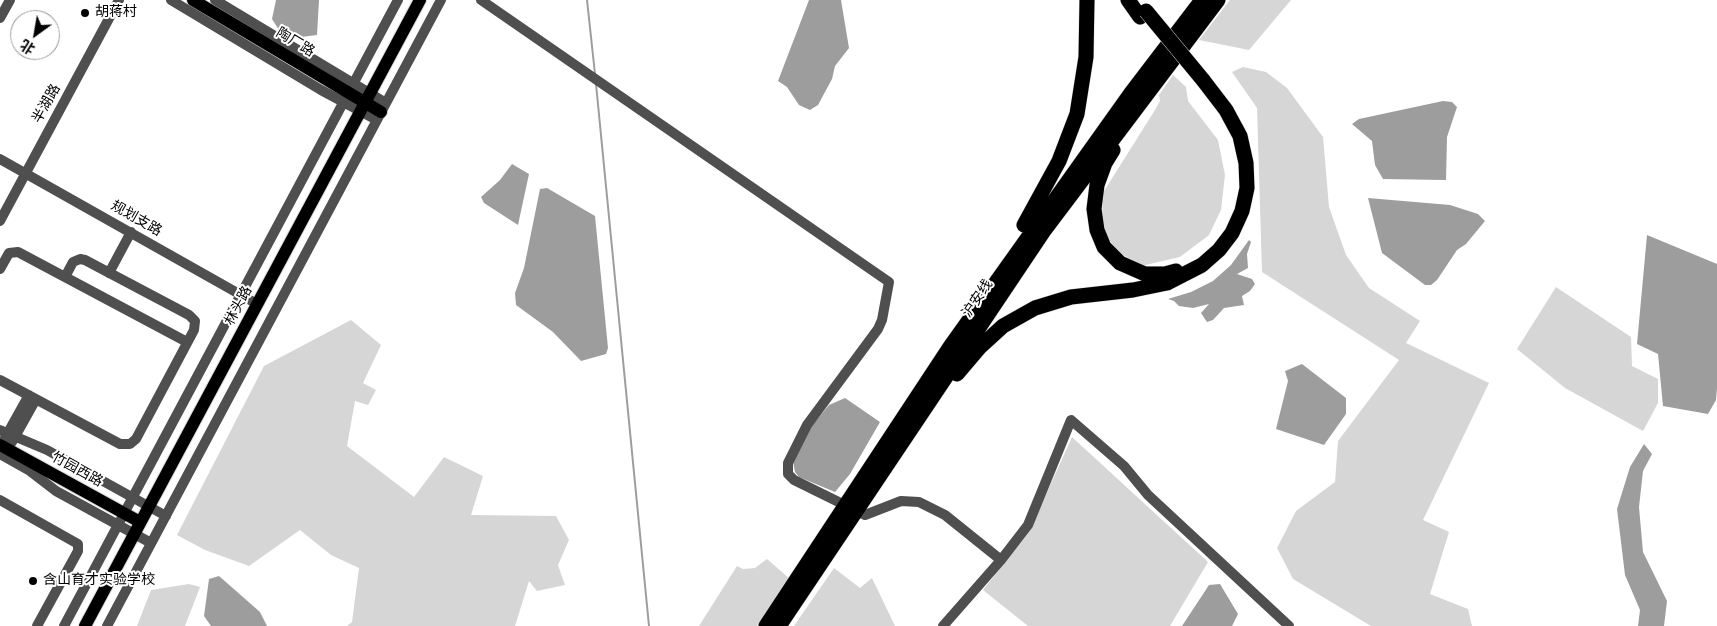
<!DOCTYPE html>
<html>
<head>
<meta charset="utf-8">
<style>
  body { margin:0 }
  #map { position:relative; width:1717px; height:626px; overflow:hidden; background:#fff; font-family:"Titillium Web","Noto Sans SC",sans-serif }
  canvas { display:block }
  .north { position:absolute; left:10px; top:10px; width:50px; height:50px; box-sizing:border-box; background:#fff; border:1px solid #999; border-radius:50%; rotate:212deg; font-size:14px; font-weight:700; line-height:20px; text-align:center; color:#000 }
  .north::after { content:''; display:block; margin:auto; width:18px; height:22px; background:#000; clip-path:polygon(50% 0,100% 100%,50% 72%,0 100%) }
</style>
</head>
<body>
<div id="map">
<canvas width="1717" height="626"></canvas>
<div class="north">北</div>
</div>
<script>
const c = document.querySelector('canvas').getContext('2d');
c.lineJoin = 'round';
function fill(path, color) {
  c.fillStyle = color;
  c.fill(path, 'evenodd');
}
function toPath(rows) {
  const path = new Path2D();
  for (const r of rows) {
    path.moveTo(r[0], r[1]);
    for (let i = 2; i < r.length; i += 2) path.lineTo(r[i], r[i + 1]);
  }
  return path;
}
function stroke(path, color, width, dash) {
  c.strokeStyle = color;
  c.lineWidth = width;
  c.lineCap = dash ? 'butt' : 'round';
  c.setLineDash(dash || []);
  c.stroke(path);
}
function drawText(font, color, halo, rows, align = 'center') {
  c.font = font + ' "Titillium Web","Noto Sans SC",sans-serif';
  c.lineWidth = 4;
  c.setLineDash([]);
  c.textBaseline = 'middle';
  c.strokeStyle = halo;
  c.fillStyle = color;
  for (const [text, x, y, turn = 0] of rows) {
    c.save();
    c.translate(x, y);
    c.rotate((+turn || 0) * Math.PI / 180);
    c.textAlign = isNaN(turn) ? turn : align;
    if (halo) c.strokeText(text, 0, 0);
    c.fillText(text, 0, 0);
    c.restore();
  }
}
fill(toPath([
  [1230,0,1291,0,1249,50,1199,40],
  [1243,67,1266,72,1287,88,1323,137,1329,207,1346,255,1369,288,1420,321,1406,343,1489,383,1423,520,1449,532,1430,594,1468,609,1472,626,1371,626,1293,579,1277,548,1296,511,1335,482,1338,441,1399,360,1262,272,1257,108,1232,72],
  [1173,75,1186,87,1188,101,1218,140,1225,175,1221,210,1209,235,1180,257,1141,266,1117,251,1105,233,1102,212,1104,191,1155,110,1160,101,1159,95],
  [1556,287,1631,337,1632,366,1658,379,1658,403,1643,431,1565,388,1517,349],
  [351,320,381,345,363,383,376,390,368,405,355,401,347,446,414,497,444,457,483,476,471,515,556,516,569,540,558,565,565,585,537,591,529,581,515,626,347,626,352,622,359,568,331,555,300,530,249,566,205,550,177,535,264,366],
  [1072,437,1208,562,1170,626,1028,626,983,590,1029,532],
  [767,559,790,579,757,626,699,626,737,566,743,569,755,568],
  [834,568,860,588,872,578,895,626,794,626],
  [189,584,200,587,185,626,137,626,151,590]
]), '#d6d6d6');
fill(toPath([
  [276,0,319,0,317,35,301,37,279,30,272,19],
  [809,0,841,0,849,48,835,66,832,79,818,105,810,110,799,105,787,87,778,81],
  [1443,101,1452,102,1457,107,1447,137,1446,180,1383,179,1375,165,1372,141,1352,124,1359,119],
  [512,164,529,174,518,225,484,203,481,197,500,180],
  [547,188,595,216,608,348,606,354,581,361,553,332,516,305,515,293,524,268,540,189],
  [1368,198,1450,205,1478,214,1485,221,1466,244,1457,250,1437,280,1431,285,1425,285,1382,253],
  [1647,235,1717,264,1717,388,1716,400,1708,414,1663,406,1658,354,1637,344],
  [1249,240,1251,242,1247,254,1248,268,1237,274,1252,279,1255,284,1250,291,1242,296,1244,305,1224,308,1213,320,1207,322,1201,313,1209,304,1193,308,1179,306,1174,301,1168,299,1191,292,1213,281,1231,265],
  [1302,364,1346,398,1346,414,1324,445,1276,429,1288,381,1285,371],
  [845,398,880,422,850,474,835,492,799,477,795,472,793,461,810,428,829,405],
  [1644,444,1652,454,1643,471,1639,507,1643,552,1667,601,1664,626,1638,626,1640,610,1625,575,1617,509,1630,467],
  [219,576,260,612,267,626,211,626,204,616,209,579],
  [1220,584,1238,614,1232,626,1182,626,1209,585]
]), '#9d9d9d');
stroke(toPath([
  [587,0,595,74],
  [596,84,649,626]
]), '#9d9d9d', 2);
const major = toPath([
  [193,0,381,112],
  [0,445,140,522],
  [85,626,420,0]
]);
const highway = toPath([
  [1128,0,1140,17],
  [1113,150,1105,163,1097,185,1094,209,1097,230,1104,247,1120,263,1145,274,1165,274,1176,271],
  [1024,225,1059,161,1077,114,1086,57,1087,0],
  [957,374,980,347,1003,326,1035,308,1071,297,1133,290,1167,283,1202,265,1219,250,1232,233,1242,211,1247,188,1246,163,1240,136,1226,110,1203,80],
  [766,626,952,344,1131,93,1202,0],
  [779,626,1043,232,1218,0]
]);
stroke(major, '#dbdbdb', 14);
stroke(highway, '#dbdbdb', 16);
stroke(toPath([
  [171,0,321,90,377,120],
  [215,0,386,103],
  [481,0,889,282,882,320,878,329,807,425,788,463,788,474,794,480,865,515,901,501,919,502,945,515,1001,560,1028,525,1071,420,1124,466,1148,495,1289,626],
  [0,18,10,0],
  [0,159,257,304],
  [0,221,119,0],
  [0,269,9,253,18,252,187,342],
  [109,273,131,232],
  [0,380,120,444,130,444,136,439,194,330,195,321,189,315,85,260,80,259,73,262,65,277],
  [0,430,47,450,166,516],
  [5,438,29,395],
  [12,442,36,399],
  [0,454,30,471,56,491,151,543],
  [0,500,78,544,78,551,37,626],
  [64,626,398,0],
  [107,626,441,0],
  [943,626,1001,560]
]), '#4f4f4f', 10);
stroke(major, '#000', 12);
stroke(highway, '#000', 15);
const highwayBridge = toPath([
  [1146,11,1203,80]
]);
stroke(highwayBridge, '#dbdbdb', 16, []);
stroke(highwayBridge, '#000', 15);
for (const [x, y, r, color] of [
  [85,13,5,"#000"],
  [33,581,5,"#000"]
]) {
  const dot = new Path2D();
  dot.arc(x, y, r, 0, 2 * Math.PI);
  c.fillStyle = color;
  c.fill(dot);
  stroke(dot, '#fff', 2);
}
drawText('14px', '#000', '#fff', [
  ["胡蒋村",95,13],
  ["含山育才实验学校",43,581]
], 'left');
drawText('14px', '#000', '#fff', [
  ["陶厂路",295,43,31],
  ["半湖路",47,104,-61],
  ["规划支路",136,219,30],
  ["沪安线",978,299,-56],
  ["林头路",239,306,-62],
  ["竹园西路",77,470,29]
]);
</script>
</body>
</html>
